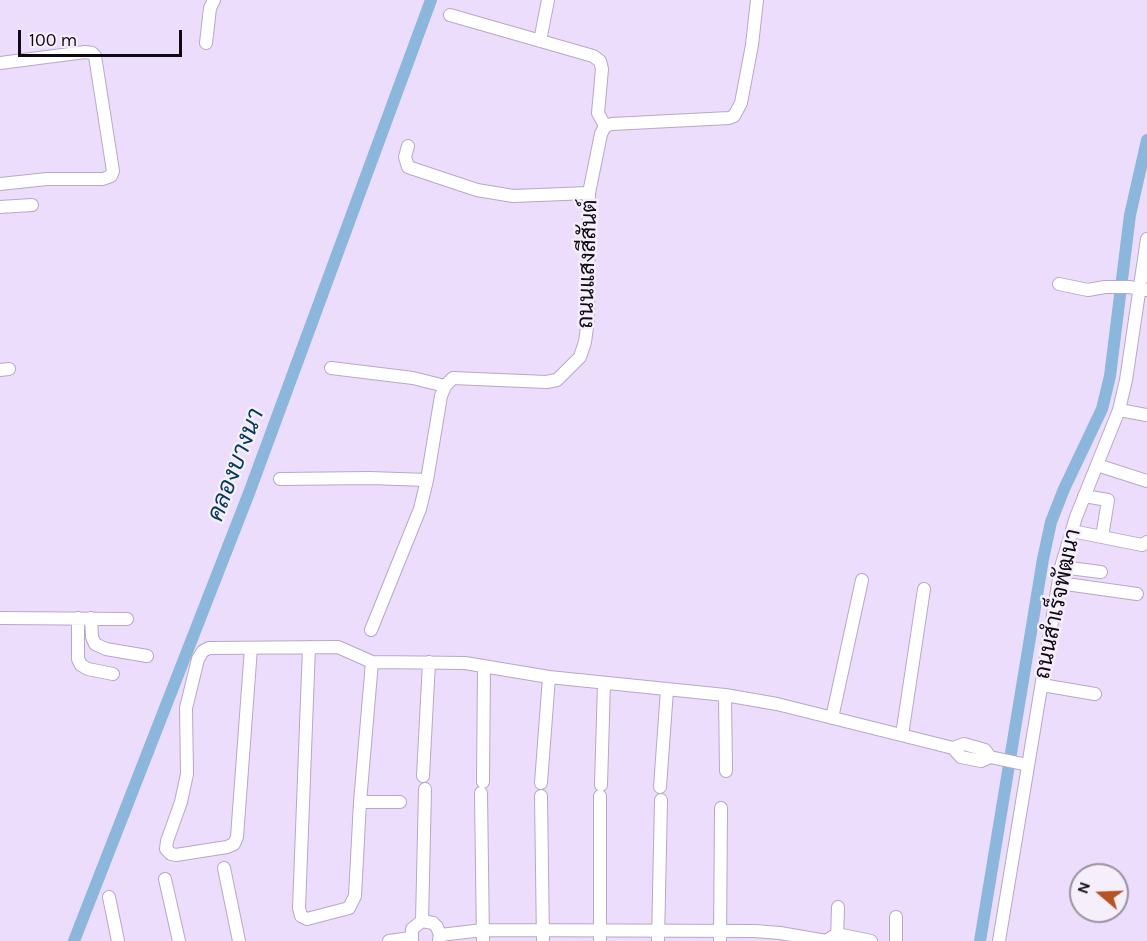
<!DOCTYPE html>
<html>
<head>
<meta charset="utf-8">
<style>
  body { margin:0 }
  #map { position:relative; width:1147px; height:941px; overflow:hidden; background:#ecddfd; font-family:Karla,sans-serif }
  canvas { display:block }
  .north { position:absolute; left:1069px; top:863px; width:60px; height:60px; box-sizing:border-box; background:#f5effc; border:2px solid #99939f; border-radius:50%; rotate:289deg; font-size:16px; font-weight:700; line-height:24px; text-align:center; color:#0e0913 }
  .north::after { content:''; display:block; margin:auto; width:21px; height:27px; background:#b75222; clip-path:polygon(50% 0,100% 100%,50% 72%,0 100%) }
  .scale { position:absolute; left:18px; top:30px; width:164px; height:27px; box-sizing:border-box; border:3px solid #0e0913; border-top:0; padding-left:8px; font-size:18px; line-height:21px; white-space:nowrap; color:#0e0913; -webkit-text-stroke:4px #f5effc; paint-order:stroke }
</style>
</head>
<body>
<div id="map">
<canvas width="1147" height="941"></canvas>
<div class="north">N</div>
<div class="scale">100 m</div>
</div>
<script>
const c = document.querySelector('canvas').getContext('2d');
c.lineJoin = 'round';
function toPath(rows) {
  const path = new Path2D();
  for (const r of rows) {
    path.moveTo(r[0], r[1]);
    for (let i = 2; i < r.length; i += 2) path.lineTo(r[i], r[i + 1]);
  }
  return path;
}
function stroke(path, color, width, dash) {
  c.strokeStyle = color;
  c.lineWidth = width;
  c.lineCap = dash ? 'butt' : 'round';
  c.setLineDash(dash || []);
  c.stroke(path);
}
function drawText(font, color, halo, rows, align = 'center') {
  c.font = font + ' Karla,Sarabun,sans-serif';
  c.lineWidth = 5;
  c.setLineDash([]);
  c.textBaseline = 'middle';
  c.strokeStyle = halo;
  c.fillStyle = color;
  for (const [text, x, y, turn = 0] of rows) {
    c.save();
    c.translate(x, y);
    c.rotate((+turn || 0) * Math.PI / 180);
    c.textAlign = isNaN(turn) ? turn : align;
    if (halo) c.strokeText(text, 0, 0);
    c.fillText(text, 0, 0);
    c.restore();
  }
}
stroke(toPath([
  [74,941,249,493,431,0],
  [980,941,1043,559,1051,522,1064,489,1102,409,1110,376,1130,215,1147,140]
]), '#8bb7dc', 12);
const minor = toPath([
  [450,15,593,56,600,61,602,69,598,113,605,126],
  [540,41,548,0],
  [206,43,210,8,214,0],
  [0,63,85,52,92,53,95,56,113,171,111,176,103,179,47,179,0,184],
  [408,146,405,157,408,167,477,190,513,196,589,193],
  [0,207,32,205],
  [1059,284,1088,290,1105,287,1129,287,1147,290],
  [331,368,413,378,445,386],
  [0,370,9,369],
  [1119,410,1147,415],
  [1097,465,1147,481],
  [280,479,370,478,427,480],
  [1084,496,1108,500,1102,537],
  [1072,531,1142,545,1147,542],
  [1061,567,1101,572],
  [1059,583,1137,594],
  [0,618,127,619],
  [78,618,78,659,81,665,88,669,113,674],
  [91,618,92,637,95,644,106,649,147,656],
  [371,630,420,509,427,480,441,396,445,386,453,378,546,382,557,380,580,357,585,342,588,320,589,193,601,134,605,126,612,124,729,118,734,116,741,103,752,45,757,0],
  [309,647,299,908,301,916,307,919,349,908,355,896,360,802,372,662],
  [251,648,237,837,234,844,227,847,176,855,171,854,166,849,167,841,181,802,187,774,186,708,198,659,203,651,209,648,338,647,372,662,465,663,549,677,725,695,777,704,953,748,961,757,981,761,990,757,1028,765],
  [1042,685,1095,694],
  [725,695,726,771],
  [832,718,862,580],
  [902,735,924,589],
  [953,748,964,744,985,750,990,757],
  [423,776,429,662],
  [483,782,484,666],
  [541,783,549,677],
  [601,785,604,683],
  [660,787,667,690],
  [481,793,483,941],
  [541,796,543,941],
  [600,796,600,941],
  [360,802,400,802],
  [224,868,239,941],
  [165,879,179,941],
  [109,897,118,941],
  [896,917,896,941],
  [422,921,425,789],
  [440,935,483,930,755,931,780,933,826,941],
  [389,941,411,938],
  [412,941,412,929,422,921,433,923,437,927,440,935,439,940],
  [658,941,661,800],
  [720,941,721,808],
  [826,941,837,934,871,941],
  [837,941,838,907],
  [999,941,1061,567,1076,517,1119,410,1126,380,1147,239]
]);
stroke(minor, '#b6a8c7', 14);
stroke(minor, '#fff', 12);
drawText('22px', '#0e0913', '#f5effc', [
  ["ถนนแสงสีสันต์",588,264,-88],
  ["ถนนสำเร็จพัฒนา",1058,604,-78]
]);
drawText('italic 24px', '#03395d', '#f5effc', [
  ["คลองบางนา",236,465,-69]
]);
</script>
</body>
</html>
